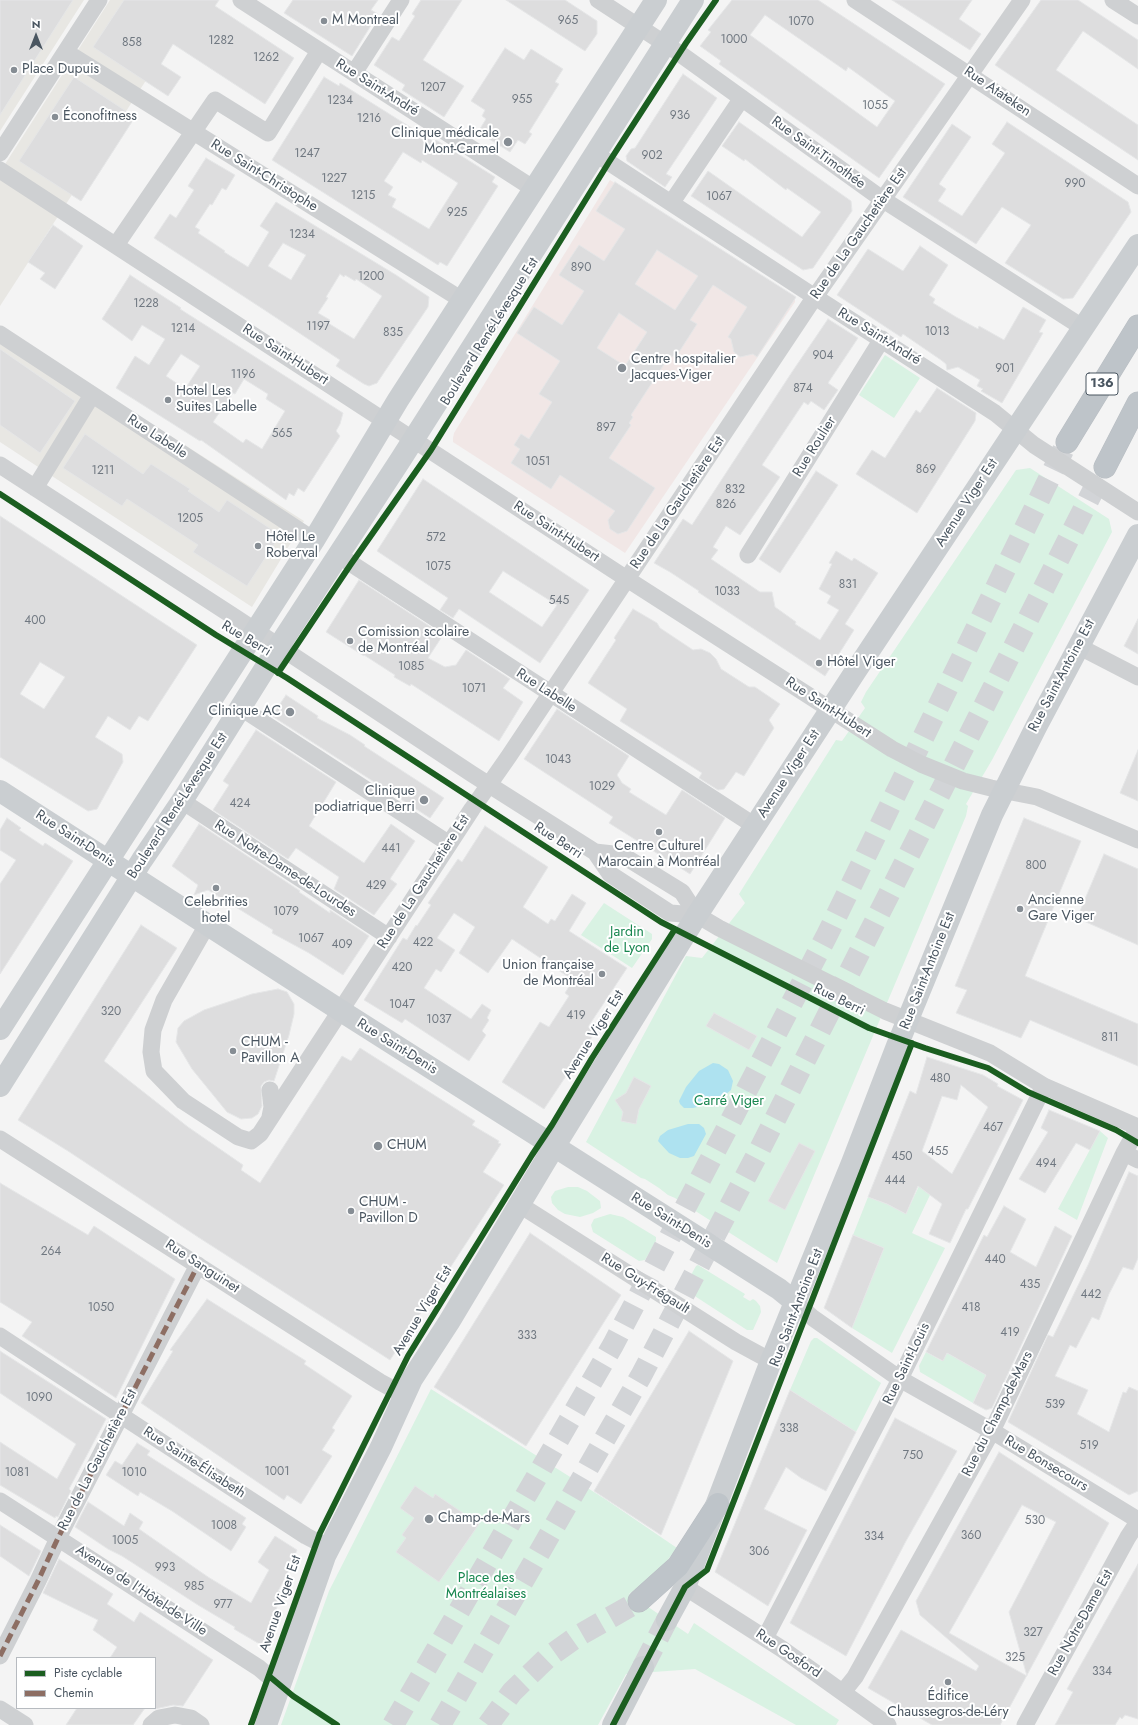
<!DOCTYPE html>
<html>
<head>
<meta charset="utf-8">
<style>
  body { margin:0 }
  #map { position:relative; width:1138px; height:1725px; overflow:hidden; background:#f4f4f4; font-family:Jost,sans-serif }
  canvas { display:block }
  .legend { position:absolute; left:16px; top:1657px; width:140px; height:52px; box-sizing:border-box; background:#fff; border:1px solid #b7bbc0; margin:0; padding:5px 7px; list-style:none; font-size:12px; color:#4a5661 }
  .legend li { display:flex; align-items:center; gap:8px; height:20px }
  .legend b { width:20px; border:1px solid #b7bbc0 }
  .north { position:absolute; left:16px; top:16px; width:40px; height:40px; -webkit-text-stroke:3px #fff; paint-order:stroke; rotate:0deg; font-size:11px; font-weight:700; line-height:16px; text-align:center; color:#4a5661 }
  .north::after { content:''; display:block; margin:auto; width:14px; height:18px; background:#4a5661; clip-path:polygon(50% 0,100% 100%,50% 72%,0 100%) }
</style>
</head>
<body>
<div id="map">
<canvas width="1138" height="1725"></canvas>
<ul class="legend">
<li><b style="height:5px;background:#1b5e20"></b>Piste cyclable</li>
<li><b style="height:5px;background:#8d6e63"></b>Chemin</li>
</ul>
<div class="north">N</div>
</div>
<script>
const c = document.querySelector('canvas').getContext('2d');
c.lineJoin = 'round';
function fill(path, color) {
  c.fillStyle = color;
  c.fill(path, 'evenodd');
}
function toPath(rows) {
  const path = new Path2D();
  for (const r of rows) {
    path.moveTo(r[0], r[1]);
    for (let i = 2; i < r.length; i += 2) path.lineTo(r[i], r[i + 1]);
  }
  return path;
}
function stroke(path, color, width, dash) {
  c.strokeStyle = color;
  c.lineWidth = width;
  c.lineCap = dash ? 'butt' : 'round';
  c.setLineDash(dash || []);
  c.stroke(path);
}
function drawText(font, color, halo, rows, align = 'center') {
  c.font = font + ' Jost,sans-serif';
  c.lineWidth = 4;
  c.setLineDash([]);
  c.textBaseline = 'middle';
  c.strokeStyle = halo;
  c.fillStyle = color;
  for (const [text, x, y, turn = 0] of rows) {
    c.save();
    c.translate(x, y);
    c.rotate((+turn || 0) * Math.PI / 180);
    c.textAlign = isNaN(turn) ? turn : align;
    if (halo) c.strokeText(text, 0, 0);
    c.fillText(text, 0, 0);
    c.restore();
  }
}
fill(toPath([
  [0,0,84,0,0,131],
  [110,0,198,0,0,306,0,172],
  [0,327,304,521,252,607,0,442]
]), '#e8e7e3');
fill(toPath([
  [610,180,795,297,795,302,625,553,456,444,453,442,453,438,454,433]
]), '#f1e7e6');
fill(toPath([
  [885,355,920,378,894,418,859,395],
  [1030,468,1109,519,1112,532,992,760,966,804,968,806,966,816,777,1263,675,1198,668,1195,659,1188,645,1179,641,1178,586,1142,686,956,702,958,745,903,739,894,836,740,842,741,865,708,861,702,866,692,1016,470],
  [604,903,652,934,652,939,632,968,581,935],
  [1100,1131,1108,1138,1077,1220,1058,1209],
  [919,1186,930,1195,912,1233,945,1248,892,1353,852,1328,884,1248,853,1235,868,1197,887,1204,906,1214],
  [568,1187,578,1187,587,1191,600,1201,601,1208,593,1213,580,1217,565,1214,558,1210,552,1203,551,1197,555,1191],
  [610,1214,623,1217,656,1237,656,1241,645,1260,639,1261,593,1232,591,1225,594,1219],
  [698,1265,745,1294,743,1297,750,1301,753,1299,756,1301,760,1306,761,1312,753,1330,747,1330,687,1291,685,1289,686,1284,696,1266],
  [814,1338,817,1338,881,1383,856,1432,790,1390,811,1341],
  [926,1352,942,1361,947,1353,986,1375,973,1403,920,1372,919,1366],
  [431,1389,605,1499,677,1548,662,1567,640,1586,629,1594,688,1634,694,1623,839,1720,836,1725,796,1725,695,1669,626,1674,598,1725,281,1725,329,1591]
]), '#d9f2e3');
fill(toPath([
  [713,1063,719,1064,728,1070,733,1081,731,1090,719,1100,711,1104,693,1108,684,1108,680,1104,679,1101,686,1087,699,1071],
  [688,1124,699,1124,704,1128,706,1134,694,1156,688,1158,680,1158,669,1153,658,1141,660,1136,668,1130]
]), '#aee2f0');
const building = toPath([
  [0,0,73,0,0,115,0,0],
  [124,0,219,0,215,6,294,58,265,104,173,44,161,64,181,77,168,96,93,47,124,0],
  [293,0,378,0,371,10,378,14,352,56,284,13,293,0],
  [421,0,462,0,423,60,464,86,444,117,402,90,405,85,374,65,392,37,399,41,415,16,412,14,421,0],
  [506,0,565,0,597,21,597,34,585,51,506,0],
  [732,0,818,0,945,84,879,178,719,64,721,61,700,46,711,32,708,30,732,0],
  [765,15,846,71,848,67,895,101,877,127,750,35,765,15],
  [892,0,972,0,959,19,981,34,970,50,892,0],
  [1041,0,1078,0,1138,40,1138,69,1083,31,1056,70,1138,125,1138,160,995,65,1041,0],
  [505,48,524,60,531,49,563,69,555,82,559,84,529,132,532,134,525,144,518,140,510,152,478,132,486,119,482,116,485,110,471,101,505,48],
  [683,74,717,98,666,174,672,177,665,187,627,161,626,156,631,149,635,148,683,74],
  [74,77,135,117,81,201,19,161,74,77],
  [324,77,339,86,340,83,434,142,436,140,495,177,492,182,498,186,447,266,440,262,438,265,272,160,324,77],
  [403,152,421,163,422,160,458,183,429,229,392,207,396,199,388,195,393,187,384,181,403,152],
  [739,122,851,201,852,211,813,268,803,270,691,196,708,171,802,237,821,212,787,188,786,190,745,159,744,161,722,146,739,122],
  [1007,122,1128,202,1131,212,1073,298,1063,299,1005,263,1031,225,1002,207,976,244,903,197,952,124,971,137,939,184,946,189,938,201,962,216,1005,153,992,144,1007,122],
  [206,158,235,175,226,190,222,188,212,205,210,204,195,227,200,230,198,233,225,251,224,252,248,267,269,232,260,226,276,202,396,275,429,297,428,307,377,383,369,386,364,384,336,366,340,360,263,309,154,238,170,214,176,218,194,190,188,186,206,158],
  [283,243,306,255,291,280,268,266,283,243],
  [340,274,344,277,345,275,355,281,356,279,382,296,354,339,328,323,330,320,318,313,328,298,326,297,340,274],
  [615,182,796,297,757,357,753,354,740,357,734,352,731,339,728,337,747,307,713,285,690,320,697,324,679,352,677,350,673,357,670,355,631,415,633,417,629,423,631,425,609,458,655,488,627,531,618,534,610,529,608,520,615,511,560,475,551,489,511,463,520,449,514,445,521,434,529,439,552,402,539,394,560,361,517,333,534,307,562,325,584,291,559,275,579,245,604,261,625,229,596,211,615,182],
  [657,250,698,276,675,310,635,284,657,250],
  [619,313,647,332,625,366,597,348,619,313],
  [53,225,83,246,55,289,40,279,45,273,28,262,53,225],
  [920,246,948,265,929,295,935,299,933,303,956,317,978,329,979,326,1004,340,1023,307,1046,320,1039,332,1043,333,1002,403,981,391,983,389,977,386,980,380,958,367,947,370,946,364,941,360,903,334,901,337,837,295,868,249,903,271,920,246],
  [130,275,181,308,180,309,343,413,340,424,336,431,340,436,304,492,298,488,294,496,289,493,286,500,201,440,200,441,116,388,135,356,149,365,165,339,142,325,132,341,102,319,130,275],
  [181,354,200,366,185,389,166,376,181,354],
  [244,379,268,394,266,399,285,411,262,449,246,439,243,443,213,422,233,393,235,394,244,379],
  [828,319,858,338,828,383,838,390,824,410,811,401,808,405,804,402,762,465,780,477,740,535,726,526,713,547,718,550,711,559,760,592,772,592,775,607,796,622,795,624,820,640,839,610,827,603,831,596,819,589,832,564,829,563,836,551,852,561,854,558,878,573,845,624,854,630,825,676,698,592,699,591,670,572,654,563,683,519,692,525,792,372,828,319],
  [0,349,75,401,40,453,0,425,0,349],
  [937,388,976,413,975,421,917,513,856,474,872,450,885,458,916,410,920,413,937,388],
  [85,434,143,474,151,464,190,489,188,491,219,512,227,500,280,535,247,586,193,552,198,545,127,499,122,506,63,468,85,434],
  [816,471,838,485,780,573,759,559,816,471],
  [423,479,589,590,540,663,459,609,453,618,440,610,448,598,377,551,423,479],
  [503,571,557,605,542,627,489,592,503,571],
  [0,516,197,645,148,721,139,716,130,730,108,716,95,737,122,754,123,762,97,809,88,811,0,757,0,516],
  [40,662,65,677,44,709,20,694,40,662],
  [359,580,443,635,428,658,445,667,456,665,466,650,510,679,503,688,523,702,499,741,411,684,410,686,394,677,395,675,364,655,364,656,326,632,359,580],
  [633,609,657,623,660,628,693,650,701,649,710,653,716,659,721,669,749,687,755,687,780,704,769,720,774,728,744,776,736,772,724,789,718,790,699,778,702,773,620,721,627,709,588,683,616,640,614,638,633,609],
  [1138,619,1138,654,1124,646,1138,619],
  [286,695,318,716,317,718,350,735,365,745,364,746,444,798,430,818,272,716,286,695],
  [557,709,629,756,617,775,622,783,631,789,629,792,666,815,682,790,725,818,690,874,609,823,613,817,524,759,557,709],
  [256,730,336,782,309,826,364,863,391,824,415,841,390,879,397,884,374,915,334,889,339,877,296,848,288,859,213,810,229,785,223,781,256,730],
  [1138,750,1138,801,1120,793,1138,750],
  [7,818,21,828,19,830,43,846,45,843,73,861,0,974,0,884,16,860,0,850,0,830,7,818],
  [1024,818,1081,841,1025,976,1138,1024,1138,1066,1030,1020,1021,1038,956,1013,967,990,955,986,1024,818],
  [199,824,300,891,299,892,330,913,330,910,369,936,343,975,309,953,272,933,273,930,208,890,194,895,198,885,172,866,199,824],
  [485,826,548,867,523,907,548,924,551,919,555,921,572,894,586,903,569,931,627,968,588,1027,596,1031,544,1109,502,1082,540,1022,549,1027,569,996,565,993,573,980,512,939,488,973,459,953,475,927,454,913,437,938,455,950,441,972,436,969,424,988,471,1019,482,1004,491,1010,487,1018,489,1020,482,1031,486,1035,469,1061,405,1019,402,1023,364,1000,403,938,407,940,416,925,417,926,431,905,428,903,458,859,462,862,485,826],
  [1104,854,1138,869,1138,945,1077,918,1104,854],
  [141,925,177,948,104,1061,188,1127,243,1165,241,1170,260,1183,342,1056,351,1061,360,1048,475,1121,472,1125,499,1141,498,1143,501,1144,483,1172,504,1185,390,1360,198,1237,68,1151,18,1120,141,925],
  [278,989,287,992,294,1004,294,1014,289,1035,274,1081,269,1080,264,1082,261,1086,262,1106,258,1114,252,1118,241,1119,227,1112,192,1069,176,1042,178,1028,184,1021,204,1010,252,994,278,989],
  [714,1013,757,1036,749,1050,706,1026,714,1013],
  [927,1057,983,1075,998,1084,997,1086,1023,1100,968,1209,966,1209,950,1243,929,1234,942,1204,918,1186,906,1214,887,1204,868,1197,910,1091,916,1094,927,1057],
  [961,1085,988,1107,952,1174,922,1151,942,1096,957,1100,961,1085],
  [634,1077,651,1086,639,1109,636,1124,621,1121,623,1112,615,1100,626,1093,634,1077],
  [1049,1110,1100,1131,1090,1150,1076,1143,1045,1193,1019,1179,1048,1132,1041,1128,1049,1110],
  [799,1143,815,1151,785,1210,768,1201,799,1143],
  [1129,1172,1138,1176,1138,1258,1133,1270,1123,1267,1109,1294,1099,1320,1092,1317,1076,1348,1070,1345,1055,1376,1088,1390,1077,1414,1109,1432,1123,1392,1126,1393,1129,1387,1138,1391,1138,1491,1129,1495,1008,1422,1048,1335,1053,1337,1088,1265,1129,1172],
  [0,1183,88,1235,94,1226,175,1279,116,1398,22,1336,32,1322,0,1302,0,1183],
  [1004,1206,1026,1219,1010,1252,1036,1267,1055,1226,1072,1236,992,1408,986,1410,973,1403,986,1375,947,1353,943,1361,926,1352,984,1235,987,1237,1004,1206],
  [530,1233,621,1295,526,1446,434,1387,530,1233],
  [853,1235,884,1248,852,1328,824,1308,853,1235],
  [207,1299,306,1361,304,1364,352,1396,332,1428,335,1430,322,1450,332,1456,301,1504,287,1495,284,1500,141,1403,173,1351,170,1350,207,1299],
  [689,1331,733,1361,661,1535,594,1491,689,1331],
  [0,1351,106,1419,69,1489,71,1491,58,1517,56,1516,55,1518,0,1485,0,1442,57,1479,76,1444,0,1393,0,1351],
  [790,1390,856,1432,826,1491,801,1478,786,1467,764,1509,807,1530,768,1606,715,1572,790,1390],
  [895,1418,957,1451,906,1541,846,1656,790,1623,895,1418],
  [137,1443,150,1451,147,1455,246,1518,242,1524,246,1527,231,1551,172,1511,140,1492,138,1496,106,1475,115,1461,122,1465,137,1443],
  [999,1452,1109,1523,1000,1725,932,1725,868,1688,901,1630,976,1671,979,1666,920,1615,916,1601,999,1452],
  [1022,1505,1056,1522,1009,1612,1027,1676,949,1633,1022,1505],
  [415,1486,433,1498,435,1494,479,1524,439,1582,396,1552,406,1538,402,1535,414,1518,400,1508,415,1486],
  [88,1502,124,1526,130,1513,143,1522,139,1529,208,1577,251,1603,269,1570,258,1562,275,1536,297,1550,286,1577,278,1591,282,1593,263,1646,234,1629,235,1627,198,1605,122,1556,108,1549,75,1527,88,1502],
  [0,1525,41,1551,29,1576,0,1556,0,1525],
  [59,1559,113,1594,107,1604,134,1622,140,1612,213,1660,183,1706,173,1705,155,1709,155,1658,110,1658,117,1647,93,1630,98,1620,43,1593,59,1559],
  [1138,1564,1138,1719,1125,1715,1122,1719,1120,1717,1115,1725,1055,1725,1073,1692,1067,1689,1138,1564],
  [77,1708,145,1708,133,1725,66,1725,77,1708]
]);
fill(building, '#ddddde');
stroke(building, '#e5e6e7', 1);
stroke(toPath([
  [643,1667,667,1620]
]), '#d2d4d7', 22, [22, 11]);
stroke(toPath([
  [393,1725,613,1345,725,1132,827,935,1067,442],
  [440,1725,641,1376,759,1151,1105,467],
  [488,1725,512,1692,547,1658,578,1636,639,1601]
]), '#d2d4d7', 22, [22, 11]);
const highway = toPath([
  [1067,442,1138,326],
  [1105,467,1138,403],
  [639,1601,678,1566,718,1504]
]);
stroke(highway, '#b9bec3', 23);
stroke(toPath([
  [241,0,534,189],
  [598,0,679,53,882,199,1082,327],
  [855,0,1138,186],
  [1113,0,1138,16],
  [66,52,462,300],
  [354,73,401,0],
  [0,153,99,0],
  [596,154,815,297,995,413,1034,445,1138,512],
  [0,170,627,579,892,749,921,764,963,781,991,788,1037,797,1138,840],
  [672,202,742,98],
  [116,245,215,100,268,133,319,51],
  [0,334,314,540],
  [0,465,236,618,472,774,595,852,610,874,670,913,697,915,719,928,885,1011,990,1053,1044,1086,1138,1127],
  [35,488,92,395],
  [338,555,755,826],
  [748,555,882,339],
  [1078,646,1138,677],
  [241,708,448,843],
  [182,801,389,937],
  [595,852,622,855,682,892,697,915],
  [207,925,164,1000,153,1030,151,1052,154,1071,183,1101,238,1137,251,1141,260,1134,472,809,509,756,810,304,1022,0],
  [270,1117,272,1107,270,1090],
  [0,1139,380,1382,404,1395],
  [1124,1153,1138,1160],
  [520,1205,736,1342,771,1361],
  [795,1302,813,1318,900,1379,992,1431,1138,1520],
  [0,1336,186,1458,306,1536,329,1548],
  [0,1501,259,1668,279,1685],
  [685,1587,782,1649,888,1725],
  [765,1638,895,1389,1044,1086],
  [0,1656,38,1581,58,1538,198,1265],
  [843,1692,855,1677,992,1431,1124,1153,1138,1128],
  [0,1709,25,1725],
  [151,1725,159,1718,175,1715,191,1718,201,1725],
  [1025,1725,1128,1537,1138,1522]
]), '#ced0d2', 17);
stroke(toPath([
  [0,791,349,1016,779,1289,795,1302],
  [0,1029,314,540,398,400,656,0],
  [0,1086,142,860,182,801,279,646,401,459,693,0],
  [667,1620,685,1587,771,1361,852,1163,897,1046,992,815,1036,727,1138,535],
  [266,1725,325,1556,381,1447,412,1379,449,1322,546,1160,697,915,855,672,1138,245],
  [613,1725,643,1667]
]), '#caced1', 22);
stroke(highway, '#bec4c9', 22);
stroke(toPath([
  [0,1656,38,1581,58,1538,198,1265]
]), '#8d6e63', 5, [10, 5]);
stroke(toPath([
  [0,494,216,635,287,678,661,922,869,1028,925,1048,988,1068,1028,1092,1116,1130,1138,1143],
  [278,673,351,564,431,450,609,162,686,43,716,0],
  [269,1676,293,1696,337,1725],
  [251,1725,320,1533,408,1356,532,1155,552,1125,592,1058,675,929],
  [613,1725,685,1587,707,1570,912,1043]
]), '#1b5e20', 6);
for (const [x, y, r, color] of [
  [324,21,4,"#868d94"],
  [14,70,4,"#868d94"],
  [55,117,4,"#868d94"],
  [508,142,5,"#868d94"],
  [622,368,5,"#868d94"],
  [168,400,4,"#868d94"],
  [258,546,4,"#868d94"],
  [350,641,4,"#868d94"],
  [819,663,4,"#868d94"],
  [290,712,5,"#868d94"],
  [424,800,5,"#868d94"],
  [659,832,4,"#868d94"],
  [216,888,4,"#868d94"],
  [1020,909,4,"#868d94"],
  [602,974,4,"#868d94"],
  [233,1051,4,"#868d94"],
  [378,1146,5,"#868d94"],
  [351,1211,4,"#868d94"],
  [429,1519,5,"#868d94"],
  [948,1682,4,"#868d94"]
]) {
  const dot = new Path2D();
  dot.arc(x, y, r, 0, 2 * Math.PI);
  c.fillStyle = color;
  c.fill(dot);
  stroke(dot, '#fff', 1.5);
}
drawText('12px', '#707881', null, [
  ["965",568,21],
  ["1070",801,22],
  ["1000",734,40],
  ["1282",221,41],
  ["858",132,43],
  ["1262",266,58],
  ["1207",433,88],
  ["955",522,100],
  ["1234",340,101],
  ["1055",875,106],
  ["936",680,116],
  ["1216",369,119],
  ["1247",307,154],
  ["902",652,156],
  ["1227",334,179],
  ["990",1075,184],
  ["1215",363,196],
  ["1067",719,197],
  ["925",457,213],
  ["1234",302,235],
  ["890",581,268],
  ["1200",371,277],
  ["1228",146,304],
  ["1197",318,327],
  ["1214",183,329],
  ["1013",937,332],
  ["835",393,333],
  ["904",823,356],
  ["901",1005,369],
  ["1196",243,375],
  ["874",803,389],
  ["897",606,428],
  ["565",282,434],
  ["1051",538,462],
  ["869",926,470],
  ["1211",103,471],
  ["832",735,490],
  ["826",726,505],
  ["1205",190,519],
  ["572",436,538],
  ["1075",438,567],
  ["831",848,585],
  ["1033",727,592],
  ["545",559,601],
  ["400",35,621],
  ["1085",411,667],
  ["1071",474,689],
  ["1043",558,760],
  ["1029",602,787],
  ["424",240,804],
  ["441",391,849],
  ["800",1036,866],
  ["429",376,886],
  ["1079",286,912],
  ["1067",311,939],
  ["422",423,943],
  ["409",342,945],
  ["420",402,968],
  ["1047",402,1005],
  ["320",111,1012],
  ["419",576,1016],
  ["1037",439,1020],
  ["811",1110,1038],
  ["480",940,1079],
  ["467",993,1128],
  ["455",938,1152],
  ["450",902,1157],
  ["494",1046,1164],
  ["444",895,1181],
  ["264",51,1252],
  ["440",995,1260],
  ["435",1030,1285],
  ["442",1091,1295],
  ["1050",101,1308],
  ["418",971,1308],
  ["419",1010,1333],
  ["333",527,1336],
  ["1090",39,1398],
  ["539",1055,1405],
  ["338",789,1429],
  ["519",1089,1446],
  ["750",913,1456],
  ["1001",277,1472],
  ["1081",17,1473],
  ["1010",134,1473],
  ["530",1035,1521],
  ["1008",224,1526],
  ["360",971,1536],
  ["334",874,1537],
  ["1005",125,1541],
  ["306",759,1552],
  ["993",165,1568],
  ["985",194,1587],
  ["977",223,1605],
  ["327",1033,1633],
  ["325",1015,1658],
  ["334",1102,1672]
]);
for (const [x, y, w] of [
  [1102,384,32]
]) {
  const box = new Path2D();
  box.roundRect(x - w / 2, y - 11, w, 22, 3);
  c.fillStyle = '#fff';
  c.fill(box);
  stroke(box, '#4a5661', 1);
}
drawText('bold 13px', '#4a5661', null, [
  ["136",1102,384]
]);
drawText('14px', '#4a5661', '#fff', [
  ["M Montreal",332,21],
  ["Place Dupuis",22,70],
  ["Éconofitness",63,117],
  ["Clinique médicale",499,134,"right"],
  ["Mont-Carmel",499,150,"right"],
  ["Centre hospitalier",631,360],
  ["Jacques-Viger",631,376],
  ["Hotel Les",176,392],
  ["Suites Labelle",176,408],
  ["Hôtel Le",266,538],
  ["Roberval",266,554],
  ["Comission scolaire",358,633],
  ["de Montréal",358,649],
  ["Hôtel Viger",827,663],
  ["Clinique AC",281,712,"right"],
  ["Clinique",415,792,"right"],
  ["podiatrique Berri",415,808,"right"],
  ["Centre Culturel",659,847,"center"],
  ["Marocain à Montréal",659,863,"center"],
  ["Ancienne",1028,901],
  ["Gare Viger",1028,917],
  ["Celebrities",216,903,"center"],
  ["hotel",216,919,"center"],
  ["Union française",594,966,"right"],
  ["de Montréal",594,982,"right"],
  ["CHUM -",241,1043],
  ["Pavillon A",241,1059],
  ["CHUM",387,1146],
  ["CHUM -",359,1203],
  ["Pavillon D",359,1219],
  ["Champ-de-Mars",438,1519],
  ["Édifice",948,1697,"center"],
  ["Chaussegros-de-Léry",948,1713,"center"]
], 'left');
drawText('14px', '#4a5661', '#fff', [
  ["Rue Saint-André",377,88,32],
  ["Rue Atateken",997,92,34],
  ["Rue Saint-Timothée",818,153,36],
  ["Rue Saint-Christophe",264,176,32],
  ["Rue de La Gauchetière Est",859,234,-55],
  ["Boulevard René-Lévesque Est",490,332,-58],
  ["Rue Saint-André",879,337,32],
  ["Rue Saint-Hubert",285,355,33],
  ["Rue Labelle",157,437,33],
  ["Rue Roulier",815,447,-58],
  ["Rue de La Gauchetière Est",678,503,-56],
  ["Avenue Viger Est",967,503,-57],
  ["Rue Saint-Hubert",556,532,33],
  ["Rue Berri",246,639,31],
  ["Rue Saint-Antoine Est",1062,676,-62],
  ["Rue Labelle",546,691,33],
  ["Rue Saint-Hubert",828,708,33],
  ["Avenue Viger Est",789,774,-57],
  ["Boulevard René-Lévesque Est",178,806,-57],
  ["Rue Saint-Denis",75,839,33],
  ["Rue Berri",558,841,33],
  ["Rue Notre-Dame-de-Lourdes",285,869,33],
  ["Rue de La Gauchetière Est",424,882,-57],
  ["Rue Saint-Antoine Est",928,971,-68],
  ["Rue Berri",839,1000,26],
  ["Avenue Viger Est",594,1035,-58],
  ["Rue Saint-Denis",397,1047,32],
  ["Rue Saint-Denis",671,1221,32],
  ["Rue Sanguinet",202,1267,33],
  ["Rue Guy-Frégault",645,1284,32],
  ["Rue Saint-Antoine Est",797,1308,-69],
  ["Avenue Viger Est",423,1311,-59],
  ["Rue Saint-Louis",907,1364,-64],
  ["Rue du Champ-de-Mars",998,1414,-63],
  ["Rue de La Gauchetière Est",98,1460,-63],
  ["Rue Sainte-Élisabeth",194,1463,33],
  ["Rue Bonsecours",1046,1464,31],
  ["Avenue de l'Hôtel-de-Ville",141,1591,33],
  ["Avenue Viger Est",281,1604,-71],
  ["Rue Notre-Dame Est",1081,1623,-61],
  ["Rue Gosford",788,1654,34]
]);
drawText('14px', '#17864f', '#fff', [
  ["Jardin",627,933],
  ["de Lyon",627,949],
  ["Carré Viger",729,1102],
  ["Place des",486,1579],
  ["Montréalaises",486,1595]
]);
</script>
</body>
</html>
